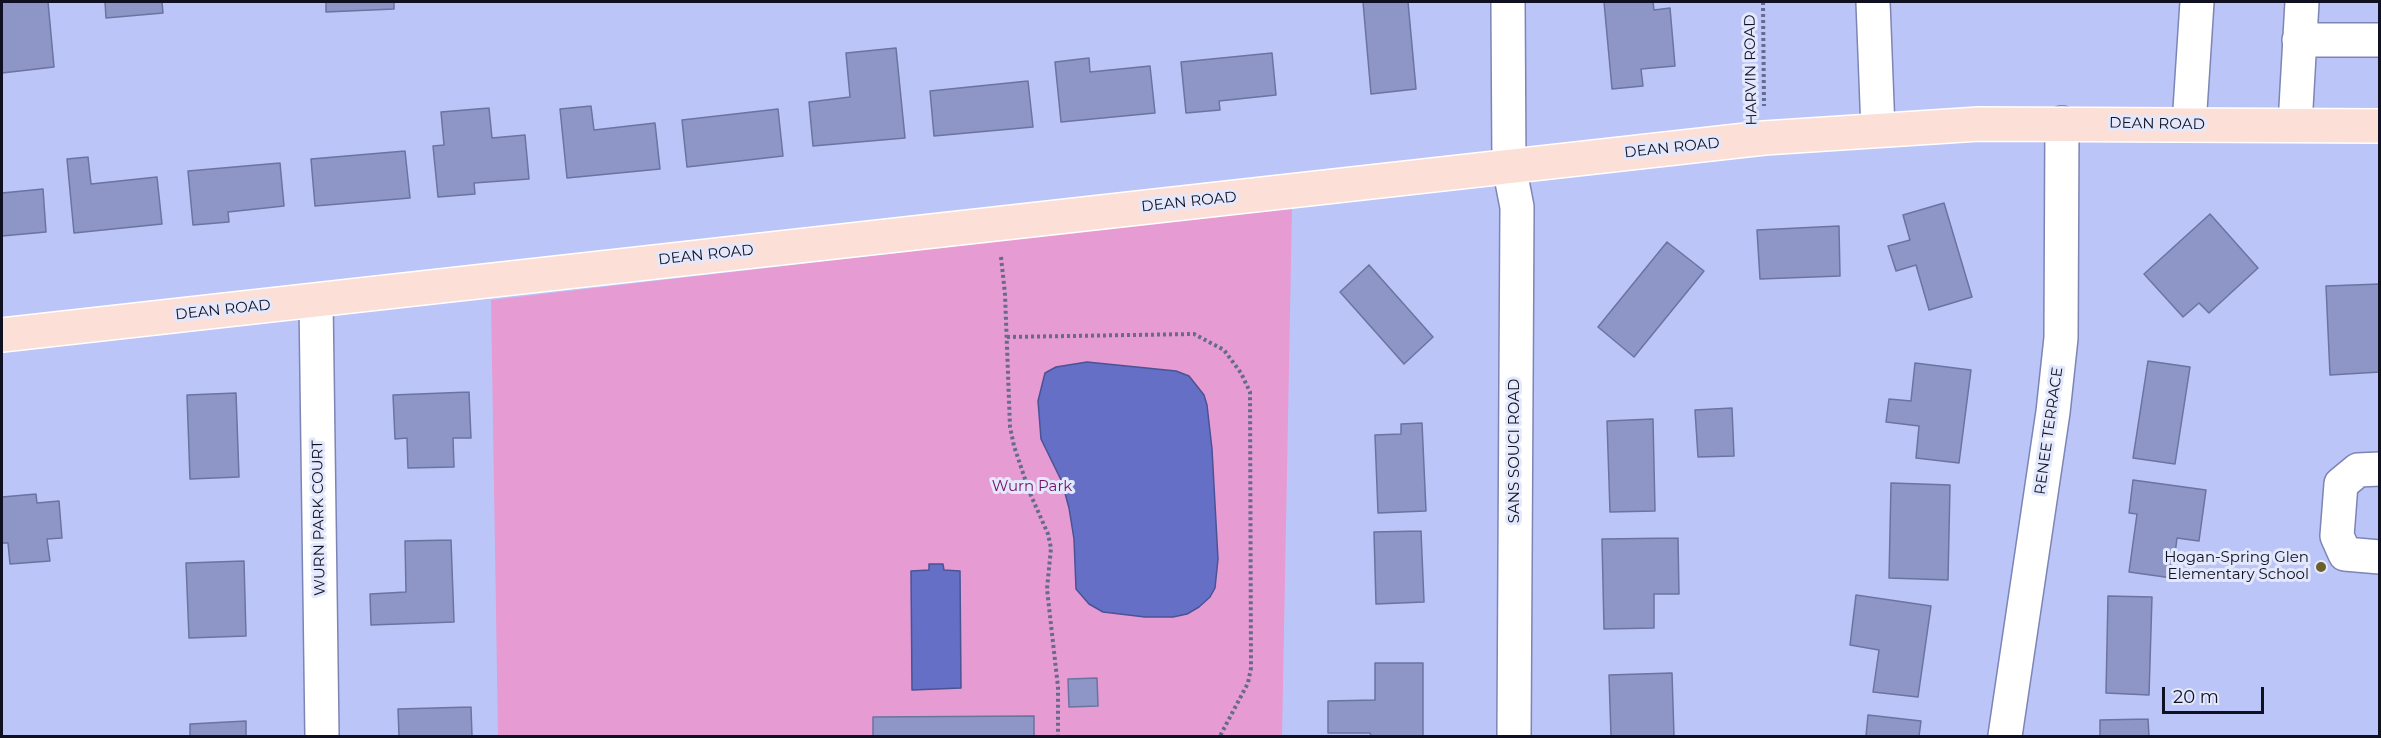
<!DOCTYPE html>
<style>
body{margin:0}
#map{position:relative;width:2381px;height:738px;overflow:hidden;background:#bcc5f8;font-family:Montserrat,sans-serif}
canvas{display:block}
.frame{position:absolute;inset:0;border:3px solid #0f1123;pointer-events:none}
.scale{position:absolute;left:2162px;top:687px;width:102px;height:27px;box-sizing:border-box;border:3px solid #0f1123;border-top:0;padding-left:8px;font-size:18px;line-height:21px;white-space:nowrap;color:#0f1123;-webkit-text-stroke:4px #e4e8fd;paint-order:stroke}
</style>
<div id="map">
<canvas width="2381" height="738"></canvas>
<div class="frame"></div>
<div class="scale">20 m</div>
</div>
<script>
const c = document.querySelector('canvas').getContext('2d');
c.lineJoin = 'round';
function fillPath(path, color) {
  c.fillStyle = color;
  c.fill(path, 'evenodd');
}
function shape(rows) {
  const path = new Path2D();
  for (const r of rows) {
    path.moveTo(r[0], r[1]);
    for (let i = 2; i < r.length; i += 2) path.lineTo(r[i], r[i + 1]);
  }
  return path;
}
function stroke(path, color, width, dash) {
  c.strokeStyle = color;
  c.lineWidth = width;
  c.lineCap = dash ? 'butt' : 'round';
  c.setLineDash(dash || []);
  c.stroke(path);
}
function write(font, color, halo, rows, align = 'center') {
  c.font = font + ' Montserrat,sans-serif';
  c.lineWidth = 6;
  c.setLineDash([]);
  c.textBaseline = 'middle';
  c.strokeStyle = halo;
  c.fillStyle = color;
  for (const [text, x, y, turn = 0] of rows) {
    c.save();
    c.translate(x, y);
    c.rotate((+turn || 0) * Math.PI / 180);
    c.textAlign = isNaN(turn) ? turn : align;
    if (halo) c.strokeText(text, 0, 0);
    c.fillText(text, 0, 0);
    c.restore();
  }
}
const green = shape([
 [1292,207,1282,736,498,736,491,300]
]);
const water = shape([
 [1087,362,1176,371,1189,376,1204,395,1207,405,1212,449,1218,559,1215,588,1210,597,1199,607,1187,614,1173,617,1145,617,1103,612,1089,604,1076,589,1074,539,1069,508,1062,482,1041,439,1038,401,1045,373,1056,367,1087,362],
 [929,564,943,564,944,570,960,571,961,688,912,690,911,571,929,570,929,564]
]);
const building = shape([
 [2,2,48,2,54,67,2,73,2,2],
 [105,2,162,2,163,13,106,18,105,2],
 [326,2,394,2,394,9,326,12,326,2],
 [1363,2,1408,2,1416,89,1371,94,1363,2],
 [1604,2,1653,2,1654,10,1670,8,1675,66,1641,69,1643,86,1612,89,1604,2],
 [896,48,905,138,813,146,809,102,850,97,846,53,896,48],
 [1272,53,1276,95,1219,101,1220,110,1186,113,1181,62,1272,53],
 [1089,58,1090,72,1150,66,1155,113,1061,122,1055,62,1089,58],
 [1028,81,1033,127,934,136,930,91,1028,81],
 [591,106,594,130,655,123,660,169,567,178,560,109,591,106],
 [489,108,492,138,525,135,529,179,474,183,475,194,438,197,433,146,444,145,441,112,489,108],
 [778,109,783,156,687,167,682,120,778,109],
 [405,151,410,198,315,206,311,159,405,151],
 [88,157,91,184,157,177,162,224,74,233,67,159,88,157],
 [280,163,284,206,228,212,229,222,193,225,188,171,280,163],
 [43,189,46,232,2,236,2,193,43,189],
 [1944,203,1972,297,1929,310,1916,265,1896,271,1888,246,1910,240,1903,215,1944,203],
 [2210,214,2258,268,2209,313,2199,303,2183,317,2144,274,2210,214],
 [1839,226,1840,276,1760,279,1757,230,1839,226],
 [1667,242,1704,271,1634,357,1598,327,1667,242],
 [1369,265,1433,337,1404,364,1340,292,1369,265],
 [2380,284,2380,372,2330,375,2326,286,2380,284],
 [2148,361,2190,367,2175,464,2133,458,2148,361],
 [1915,363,1971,370,1959,463,1916,458,1919,426,1886,422,1889,399,1911,401,1915,363],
 [469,392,471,438,453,438,454,467,408,468,407,438,395,439,393,395,469,392],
 [236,393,239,477,190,479,187,395,236,393],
 [1732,408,1734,456,1698,457,1695,410,1732,408],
 [1653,419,1655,511,1610,512,1607,421,1653,419],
 [1422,423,1426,511,1378,513,1375,435,1401,434,1401,424,1422,423],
 [2133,480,2206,490,2199,541,2177,538,2172,578,2129,572,2137,514,2129,513,2133,480],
 [1891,483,1950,485,1948,580,1889,578,1891,483],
 [36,494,37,503,59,501,62,538,47,539,50,561,10,564,8,543,2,543,2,497,36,494],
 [1421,531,1424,602,1376,604,1374,532,1421,531],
 [1678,538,1679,594,1654,594,1654,628,1604,629,1602,539,1678,538],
 [451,540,454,622,371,625,370,594,406,592,405,541,451,540],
 [244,561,246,636,189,638,186,563,244,561],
 [1856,595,1931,606,1918,697,1873,692,1879,650,1850,645,1856,595],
 [2108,596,2152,597,2149,695,2106,693,2108,596],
 [1375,663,1423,663,1423,736,1371,736,1370,733,1328,733,1328,701,1375,700,1375,663],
 [1672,673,1674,736,1611,736,1609,675,1672,673],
 [1097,678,1098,706,1069,707,1068,679,1097,678],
 [471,707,472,736,399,736,398,709,471,707],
 [1868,715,1921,721,1919,736,1866,736,1868,715],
 [1034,716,1034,736,873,736,873,717,1034,716],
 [2148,719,2149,736,2100,736,2100,720,2148,719],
 [246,721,246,736,190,736,190,724,246,721]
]);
const path = shape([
 [1763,2,1764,106],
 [1001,257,1005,294,1010,427,1014,446,1029,491,1048,534,1051,548,1047,589,1058,687,1058,736],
 [1007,337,1194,334,1224,350,1241,373,1250,392,1251,668,1248,683,1220,736]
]);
const minor = shape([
 [1508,2,1509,166,1517,207,1514,736],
 [1873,2,1878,130],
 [2299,40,2380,40],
 [2189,125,2197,2],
 [2295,125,2302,2],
 [316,300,322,736],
 [2380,469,2358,470,2341,484,2337,536,2345,554,2380,557],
 [2005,736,2053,412,2061,338,2062,123]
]);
const major = shape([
 [2,335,1764,138,1979,124,2380,126]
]);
const markers = [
 [2321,567,6,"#6b5f2c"]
];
const streetNames = [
 ["HARVIN ROAD",1751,70,-91],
 ["DEAN ROAD",2157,124,1],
 ["DEAN ROAD",1672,148,-6],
 ["DEAN ROAD",1189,202,-6],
 ["DEAN ROAD",706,255,-6],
 ["DEAN ROAD",223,310,-6],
 ["RENEE TERRACE",2049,431,-82],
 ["SANS SOUCI ROAD",1515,451,-90],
 ["WURN PARK COURT",319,518,-91]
];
const parkNames = [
 ["Wurn Park",1032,487]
];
const poiNames = [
 ["Hogan-Spring Glen",2309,558],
 ["Elementary School",2309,575]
];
fillPath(green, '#e69bd3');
fillPath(water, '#656fc6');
stroke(water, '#4b5395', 1.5);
fillPath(building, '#8d96c6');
stroke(building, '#6b73a1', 1.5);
stroke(minor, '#7d85b4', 36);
stroke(major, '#fff', 36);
stroke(path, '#656b8d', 4, [3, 3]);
stroke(minor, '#fff', 33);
stroke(major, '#fcdfd6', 33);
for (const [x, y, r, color] of markers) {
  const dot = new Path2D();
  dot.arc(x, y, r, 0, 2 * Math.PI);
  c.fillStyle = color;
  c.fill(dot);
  stroke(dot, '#e4e8fd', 2);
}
write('15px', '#0f1123', '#e4e8fd', streetNames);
write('15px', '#770f66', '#e4e8fd', parkNames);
write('15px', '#0f1123', '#e4e8fd', poiNames, 'right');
</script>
